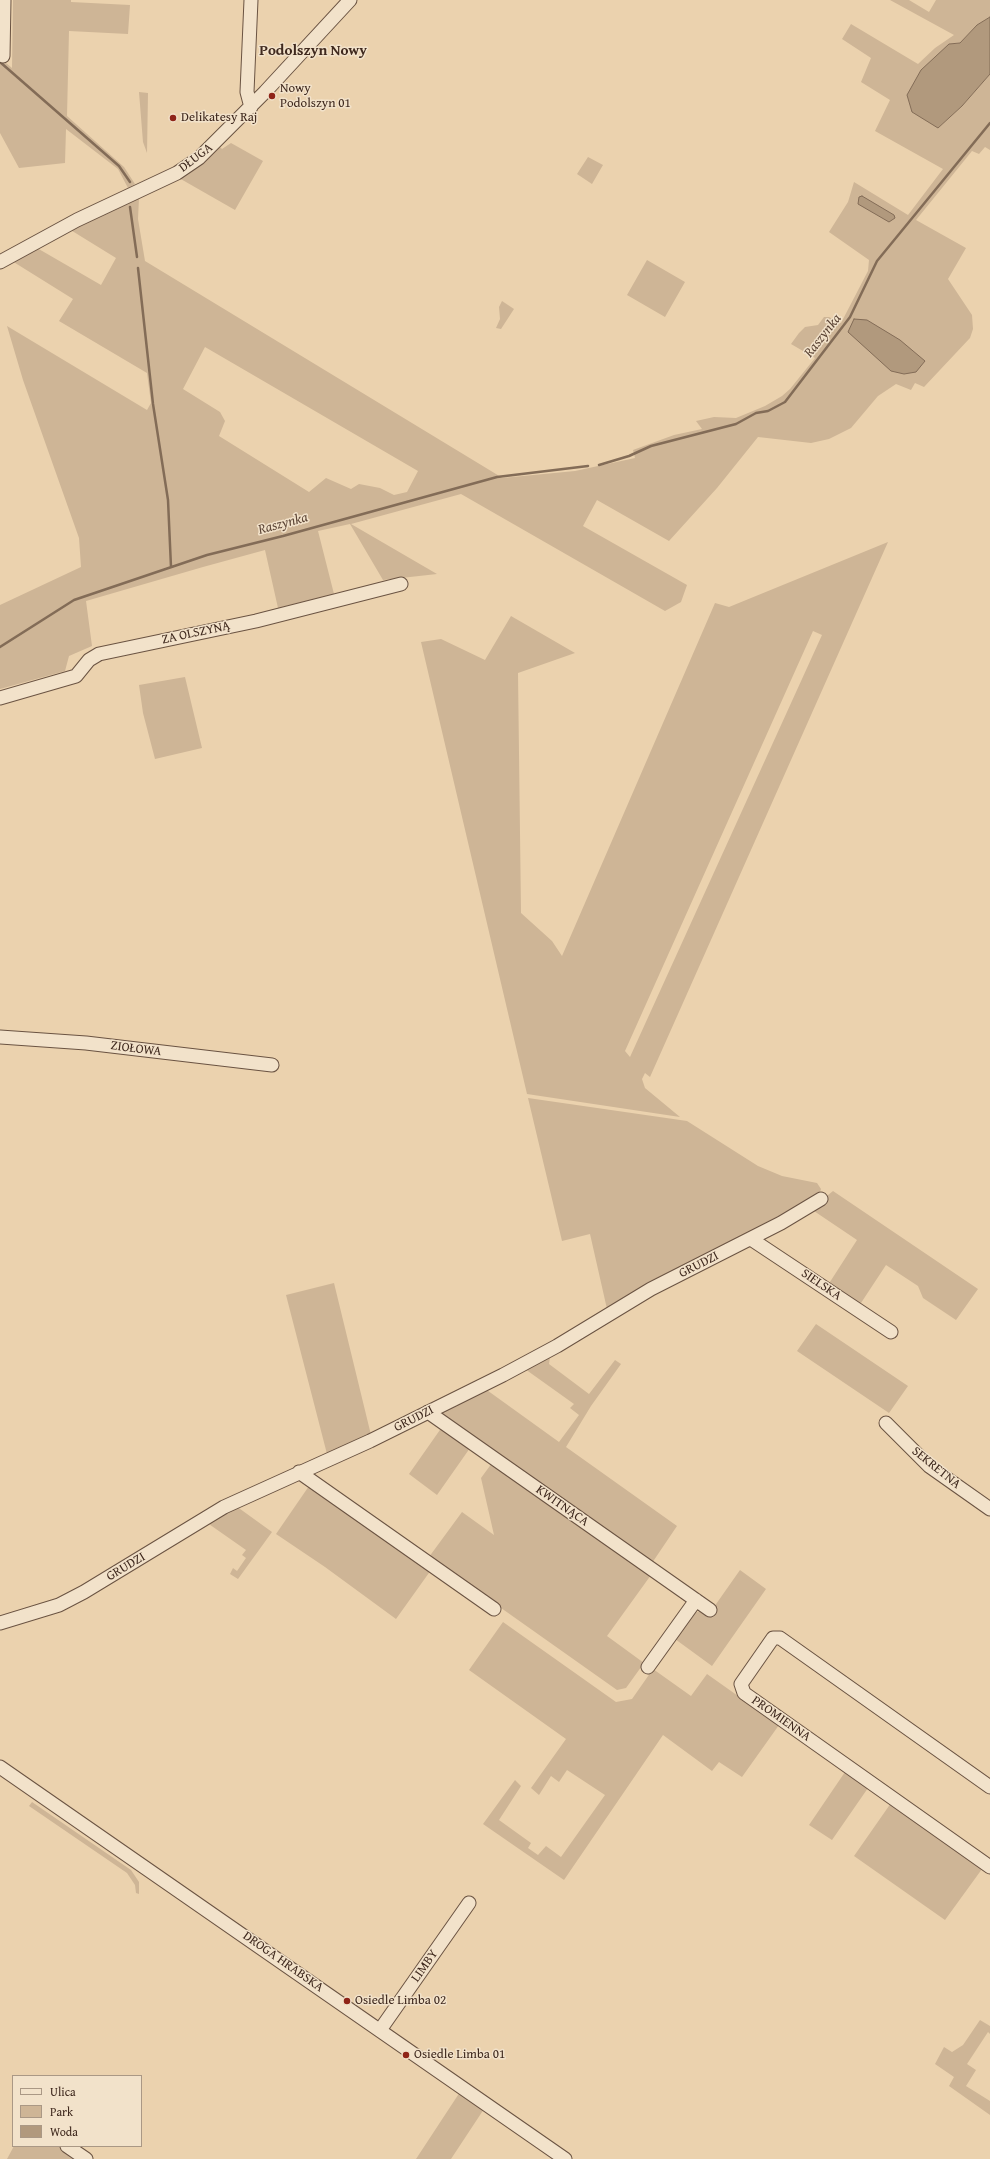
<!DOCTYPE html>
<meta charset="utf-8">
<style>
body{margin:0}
#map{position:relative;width:990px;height:2159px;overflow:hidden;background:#ebd2ae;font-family:"Gentium Book Plus",serif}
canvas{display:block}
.legend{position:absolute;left:12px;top:2075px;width:130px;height:72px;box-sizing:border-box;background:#f2e2ca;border:1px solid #aa9885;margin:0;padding:5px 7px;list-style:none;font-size:12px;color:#3f291e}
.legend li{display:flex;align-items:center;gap:8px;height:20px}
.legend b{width:20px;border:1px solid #aa9885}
</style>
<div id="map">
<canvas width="990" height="2159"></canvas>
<ul class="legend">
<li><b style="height:5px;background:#f2e2ca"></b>Ulica</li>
<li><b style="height:11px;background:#ceb596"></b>Park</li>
<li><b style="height:11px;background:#b1997d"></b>Woda</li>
</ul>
</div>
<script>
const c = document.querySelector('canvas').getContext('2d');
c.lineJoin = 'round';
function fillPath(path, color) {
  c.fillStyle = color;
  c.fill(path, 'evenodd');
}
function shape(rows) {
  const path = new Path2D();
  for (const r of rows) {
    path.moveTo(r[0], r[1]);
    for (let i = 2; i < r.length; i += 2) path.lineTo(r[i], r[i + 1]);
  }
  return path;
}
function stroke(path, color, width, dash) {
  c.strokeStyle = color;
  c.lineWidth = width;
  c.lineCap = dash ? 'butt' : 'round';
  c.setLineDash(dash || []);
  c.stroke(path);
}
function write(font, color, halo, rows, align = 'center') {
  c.font = font + ' "Gentium Book Plus",serif';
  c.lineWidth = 3;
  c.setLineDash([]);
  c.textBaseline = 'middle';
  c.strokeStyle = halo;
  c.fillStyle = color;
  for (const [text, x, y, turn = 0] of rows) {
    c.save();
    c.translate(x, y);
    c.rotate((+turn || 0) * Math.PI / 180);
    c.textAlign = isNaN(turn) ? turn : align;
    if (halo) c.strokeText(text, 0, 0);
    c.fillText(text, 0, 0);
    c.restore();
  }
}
const green = shape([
 [13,0,71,0,71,2,130,5,128,34,69,31,67,116,124,167,135,184,128,188,118,169,66,129,65,163,19,168,0,133,0,58,12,68],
 [890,0,909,0,929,12,936,0,990,0,990,17,977,25,960,43,949,44,938,128,962,106,990,74,990,150,985,147,979,154,972,151,916,220,966,248,948,279,972,315,973,329,970,338,924,387,915,383,911,390,896,384,878,396,851,428,829,439,811,443,758,437,717,488,669,541,597,500,583,526,687,585,681,602,665,611,461,494,351,524,437,574,383,580,350,524,318,531,334,594,278,608,265,550,203,567,86,601,92,646,69,656,65,671,0,689,0,605,81,567,79,538,23,380,7,326,147,410,151,403,147,373,59,321,73,299,12,261,37,248,101,285,116,258,69,229,139,198,138,219,145,261,496,474,502,478,575,471,635,458,633,450,674,435,702,429,696,421,714,417,736,418,765,406,782,396,790,389,815,358,791,344,799,333,805,327,818,325,824,317,829,317,841,323,868,271,869,260,829,232,848,202,854,182,908,215,943,169,875,131,890,100,861,82,871,58,842,39,851,24,918,64,935,48,954,35],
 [205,347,418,471,407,492,394,495,380,488,359,484,351,489,326,478,309,492,219,436,225,421,220,412,183,389],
 [139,92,148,93,147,153,143,142],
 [231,143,263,161,235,210,179,178,199,165,220,147,222,149],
 [588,157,603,165,592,184,577,174],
 [647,260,685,282,665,317,627,295],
 [502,301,514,309,501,329,496,328,500,319,499,307],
 [888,542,650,1077,645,1073,642,1079,645,1088,680,1117,527,1094,421,642,441,639,485,660,511,616,575,653,518,673,521,913,552,941,562,956,715,603,729,607],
 [813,631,822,635,630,1057,625,1051],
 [185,677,202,748,155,759,143,713,139,685],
 [528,1098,687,1121,758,1166,782,1176,817,1183,821,1189,818,1198,607,1309,590,1234,562,1241],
 [833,1191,978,1289,956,1320,923,1298,918,1286,886,1265,859,1306,828,1285,857,1240,811,1209],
 [334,1283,371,1435,327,1454,286,1295],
 [816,1324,908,1386,889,1413,797,1351],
 [550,1357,549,1364,589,1394,615,1360,621,1364,591,1406,566,1447,677,1526,652,1563,441,1418,440,1409,484,1388,559,1442,579,1415,570,1408,574,1404,525,1369],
 [442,1427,470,1448,437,1495,409,1474],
 [492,1463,651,1575,607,1636,644,1663,626,1688,617,1690,429,1557,462,1512,494,1535,481,1478],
 [309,1486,431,1570,396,1619,325,1567,276,1534],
 [236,1506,272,1532,238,1579,230,1574,233,1568,237,1571,246,1558,242,1555,246,1550,206,1522],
 [740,1570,766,1589,712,1666,675,1639,694,1613,714,1607],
 [503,1622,616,1702,632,1699,653,1669,691,1696,707,1674,779,1725,742,1777,719,1762,712,1771,663,1735,564,1880,483,1824,515,1780,521,1786,499,1820,531,1843,528,1848,538,1855,546,1846,561,1857,605,1795,567,1770,559,1782,551,1776,539,1795,531,1788,566,1739,469,1670],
 [845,1772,868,1788,832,1840,809,1825],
 [32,1802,131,1870,139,1882,139,1894,136,1893,135,1885,127,1873,29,1806],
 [891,1803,982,1869,945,1920,854,1856],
 [980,2020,990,2026,990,2034,988,2032,967,2064,976,2070,966,2086,990,2101,990,2115,949,2086,954,2077,935,2064,944,2047,952,2052,963,2045],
 [460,2092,484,2109,482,2112,451,2159,416,2159],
 [14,2146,60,2146,78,2159,7,2159]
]);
const water = shape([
 [990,17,990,74,962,106,938,128,912,112,907,95,921,70,949,44,960,43,977,25,990,17],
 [862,196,894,215,895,218,889,222,858,204,859,197,862,196],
 [854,319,867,320,900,340,925,361,916,372,904,374,891,371,848,332,854,319]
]);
const stream = shape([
 [0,62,119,166,130,182],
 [130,207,137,257],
 [138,268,153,404,168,500,171,567],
 [599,465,629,456,651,446,736,424,756,413,768,411,785,402,850,317,877,261,990,123],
 [0,647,74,600,207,555,283,536,497,477,588,466]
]);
const minor = shape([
 [251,0,247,92,251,107],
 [3,56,4,0],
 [0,262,77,220,177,173,199,158,265,92,350,0],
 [0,698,76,676,89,660,99,654,256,621,401,584],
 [0,1037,86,1043,272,1065],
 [751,1239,891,1332],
 [428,1412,710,1610],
 [886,1423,929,1466,990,1509],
 [299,1472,494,1609],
 [0,1623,59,1605,84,1592,224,1507,370,1441,503,1375,557,1346,651,1289,781,1223,821,1199],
 [648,1667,696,1600],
 [0,1767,565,2159],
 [990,1787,780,1638,773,1638,741,1684,744,1693,990,1867],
 [380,2030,469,1903],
 [67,2146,86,2159]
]);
const markers = [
 [272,96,4,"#8f2418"],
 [173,118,4,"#8f2418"],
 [347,2001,4,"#8f2418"],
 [406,2055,4,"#8f2418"]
];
const poiNames = [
 ["Nowy",280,89],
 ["Podolszyn 01",280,104],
 ["Delikatesy Raj",181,118],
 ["Osiedle Limba 02",355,2001],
 ["Osiedle Limba 01",414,2055]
];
const streetNames = [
 ["DŁUGA",196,158,-37],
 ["ZA OLSZYNĄ",196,633,-12],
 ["ZIOŁOWA",136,1049,7],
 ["GRUDZI",699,1265,-27],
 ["SIELSKA",821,1285,34],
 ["GRUDZI",414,1419,-27],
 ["SEKRETNA",936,1468,39],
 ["KWITNĄCA",562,1506,35],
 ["GRUDZI",126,1567,-31],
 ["PROMIENNA",781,1719,35],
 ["DROGA HRABSKA",283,1962,35],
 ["LIMBY",425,1966,-55]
];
const waterNames = [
 ["Raszynka",823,336,-52],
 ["Raszynka",283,524,-15]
];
const quarterNames = [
 ["Podolszyn Nowy",313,51]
];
fillPath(green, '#ceb596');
fillPath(water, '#b1997d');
stroke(water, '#836c57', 1);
stroke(stream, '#836c57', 2.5);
stroke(minor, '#6a5342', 15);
stroke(minor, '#f2e2ca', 13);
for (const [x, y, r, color] of markers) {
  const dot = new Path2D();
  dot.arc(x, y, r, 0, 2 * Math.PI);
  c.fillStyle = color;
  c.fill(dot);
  stroke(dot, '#f2e2ca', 1.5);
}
write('13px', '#3f291e', '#f2e2ca', poiNames, 'left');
write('13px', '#3f291e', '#f2e2ca', streetNames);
write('italic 14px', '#5c4536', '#f2e2ca', waterNames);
write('bold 15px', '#3f291e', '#f2e2ca', quarterNames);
</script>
